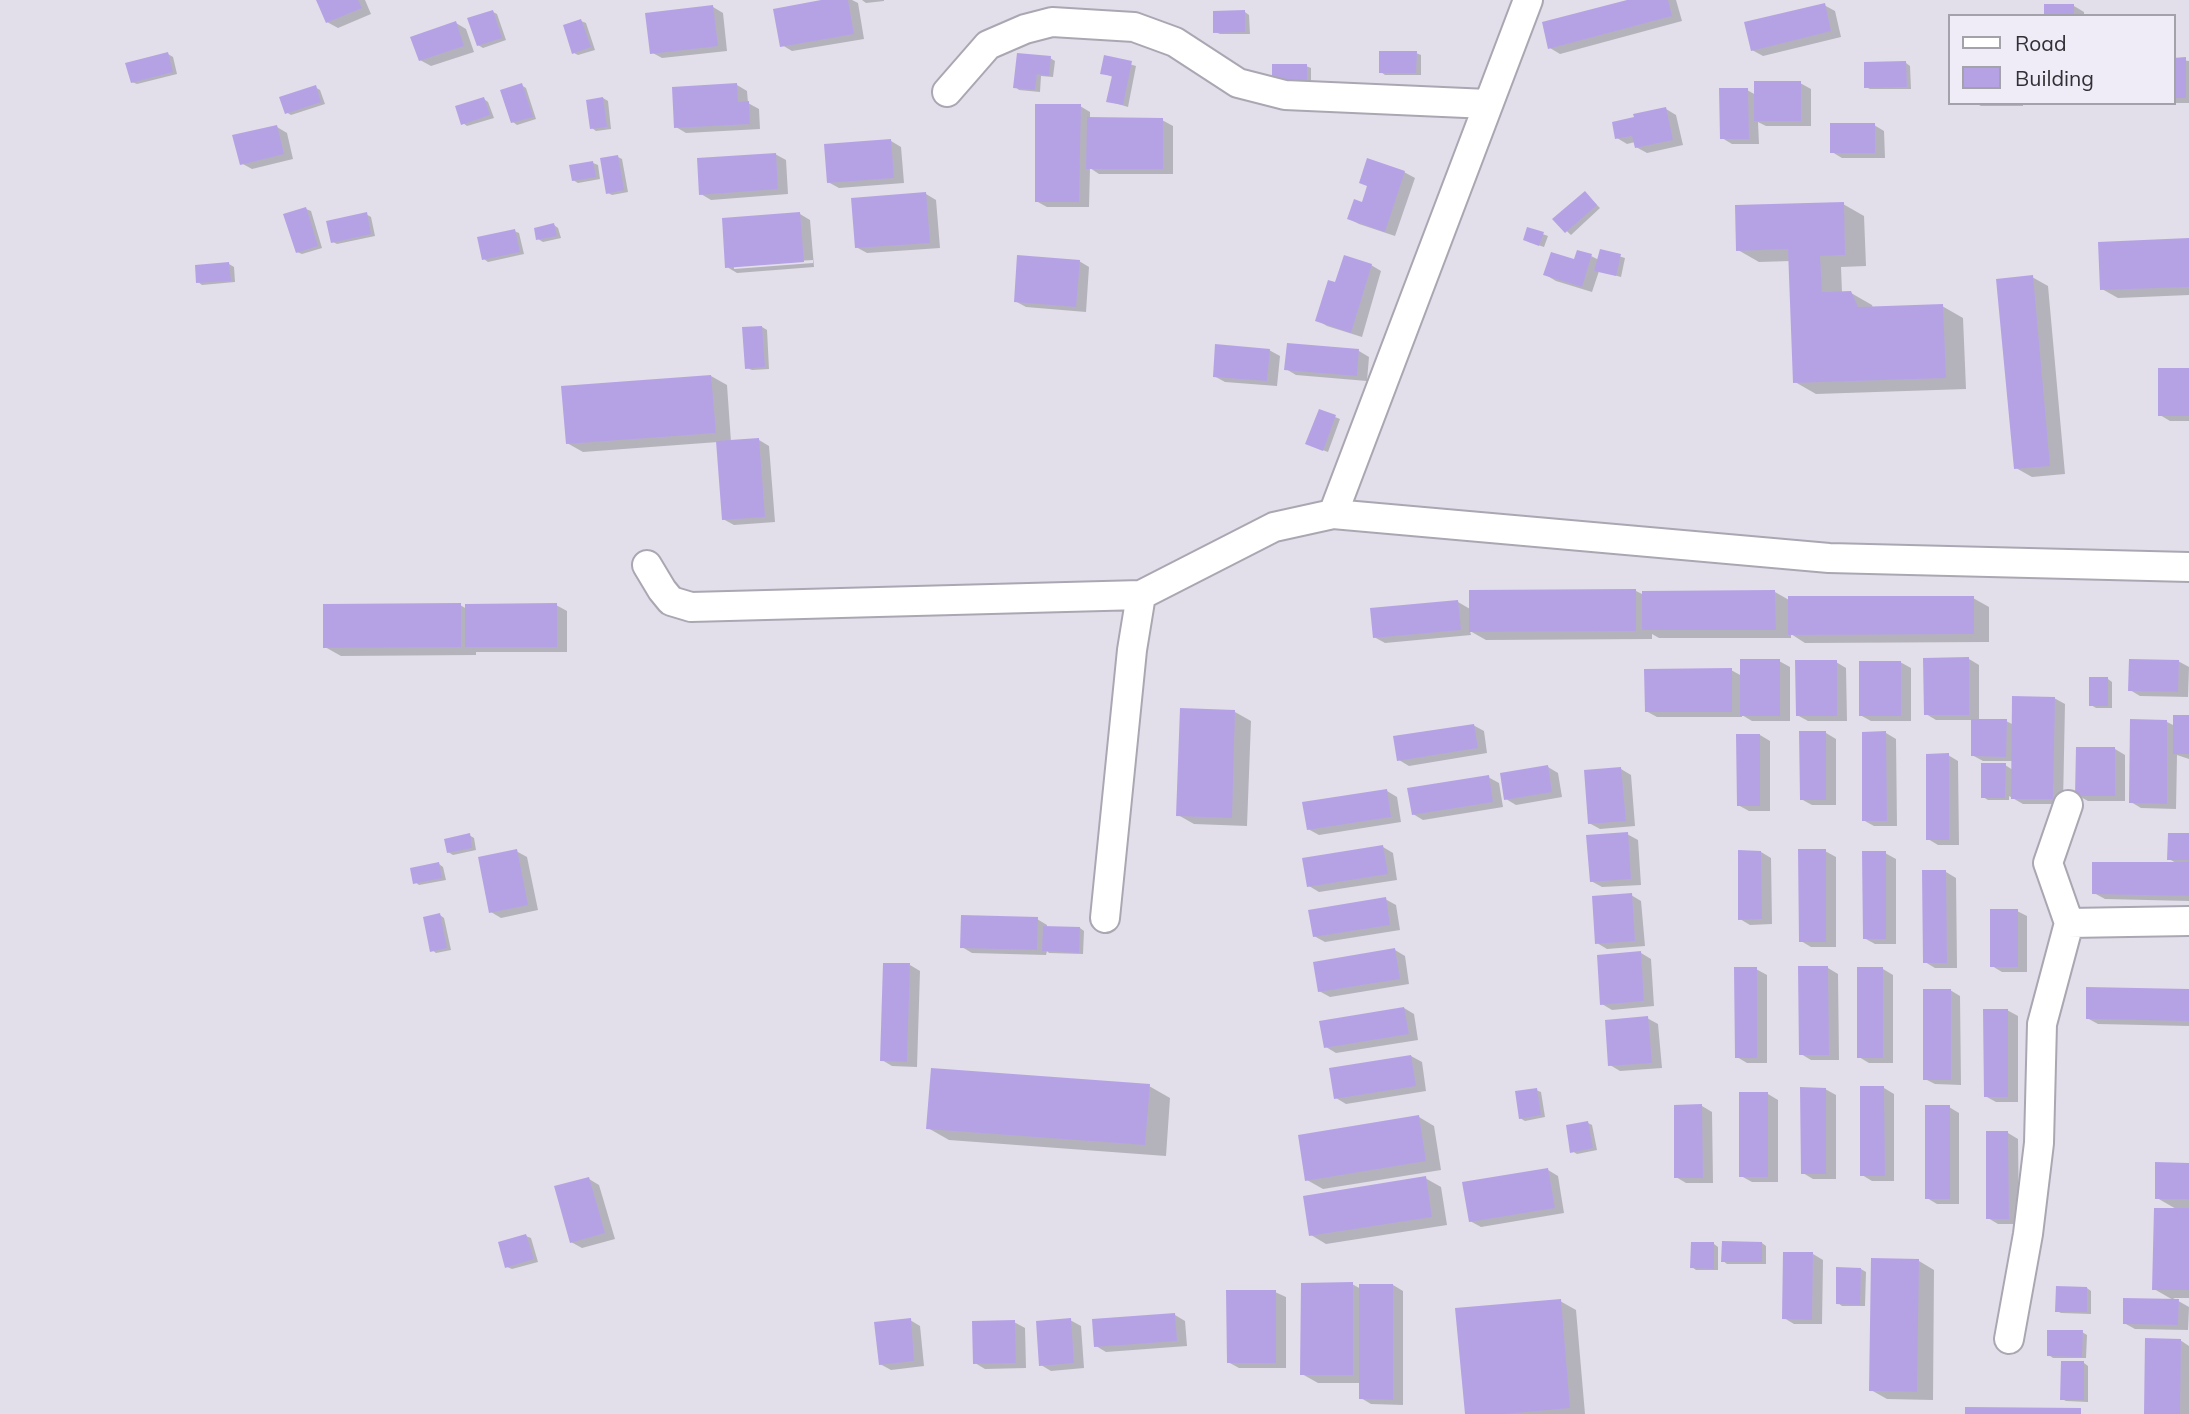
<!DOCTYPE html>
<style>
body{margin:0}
#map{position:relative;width:2189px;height:1414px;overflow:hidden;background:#e2dfea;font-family:Mulish,sans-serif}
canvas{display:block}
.legend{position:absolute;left:1948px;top:14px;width:228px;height:91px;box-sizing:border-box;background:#efecf8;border:2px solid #a3a1aa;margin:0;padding:9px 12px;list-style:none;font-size:21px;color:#313035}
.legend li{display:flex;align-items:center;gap:14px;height:35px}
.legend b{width:35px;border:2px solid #a3a1aa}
</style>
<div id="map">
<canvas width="2189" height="1414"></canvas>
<ul class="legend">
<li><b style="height:9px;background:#fff"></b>Road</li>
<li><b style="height:19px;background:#b5a2e5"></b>Building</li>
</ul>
</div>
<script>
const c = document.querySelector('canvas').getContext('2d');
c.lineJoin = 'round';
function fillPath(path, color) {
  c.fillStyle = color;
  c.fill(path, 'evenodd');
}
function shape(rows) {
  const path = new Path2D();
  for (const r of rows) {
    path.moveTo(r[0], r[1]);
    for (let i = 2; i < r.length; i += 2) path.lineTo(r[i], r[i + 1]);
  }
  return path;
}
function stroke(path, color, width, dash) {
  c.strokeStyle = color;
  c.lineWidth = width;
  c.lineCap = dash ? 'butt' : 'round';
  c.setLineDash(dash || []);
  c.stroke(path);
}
const shadow = shape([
 [318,0,365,0,371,14,338,28,327,22],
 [831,0,852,0,858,3,864,39,792,51,782,45],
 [862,0,884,0,884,1,866,3],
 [1633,0,1676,0,1682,21,1560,54,1550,48],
 [1824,5,1835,11,1841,37,1763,56,1752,50],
 [2074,6,2084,12,2084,16,2046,16],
 [713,7,723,13,727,51,662,58,651,52],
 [493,12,497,14,506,40,483,48,478,45],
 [1245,12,1249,15,1250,34,1220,34,1215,32],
 [581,21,586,23,595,50,578,55,574,53],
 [456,23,466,29,474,52,431,66,420,60],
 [1416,53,1421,55,1421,75,1385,75,1381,72],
 [168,54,173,57,177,74,137,84,132,82],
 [1105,57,1136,66,1128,107,1108,101,1113,77,1102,73],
 [1050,58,1055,61,1053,77,1041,76,1040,92,1019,90,1015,87],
 [2173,59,2189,61,2189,103,2173,103],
 [1906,63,1910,66,1911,89,1870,89,1866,87],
 [1306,66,1311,68,1311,85,1278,84],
 [1800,83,1811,89,1811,126,1766,126,1758,122,1759,144,1732,144,1722,138,1747,90,1756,95],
 [521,85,526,88,536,119,517,125,513,122],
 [737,85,747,91,748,103,759,109,760,129,686,133,676,127],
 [315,87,320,90,325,104,291,115,286,112],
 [603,98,608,101,611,129,596,131,592,128],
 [484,99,488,102,494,118,467,126,463,123],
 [1975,103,2023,103,2023,106,1981,106],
 [1080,106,1090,112,1090,119,1162,120,1173,126,1173,174,1099,174,1090,168,1089,207,1047,207,1036,201],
 [1666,109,1676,115,1683,145,1647,153,1636,147,1635,142,1627,144,1617,138],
 [1874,125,1884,131,1885,158,1842,158,1832,152],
 [277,127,287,133,293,159,252,169,241,163],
 [891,141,901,147,904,183,839,188,828,182],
 [775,154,786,160,788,194,711,200,701,194],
 [618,157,622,159,628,192,612,195,608,193],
 [593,163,598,165,600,179,578,183,573,180],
 [1404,172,1415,178,1395,236,1359,224,1349,219,1363,204,1369,186],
 [1585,193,1600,208,1571,235,1555,220],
 [926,194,936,200,940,248,867,253,856,247],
 [1843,204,1864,216,1866,266,1841,267,1842,293,1851,293,1872,305,1873,308,1942,306,1963,318,1966,389,1816,394,1795,382,1791,261,1759,262,1738,250],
 [306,209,311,211,322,248,302,254,297,252],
 [366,214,371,217,375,236,337,244,333,242],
 [800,214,810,220,814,267,737,273,727,267],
 [813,260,813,263,734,269,734,265],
 [554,225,558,228,561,238,543,242,538,239],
 [1529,229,1548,236,1544,247,1529,242],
 [514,231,519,233,524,254,488,262,484,259],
 [2189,240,2189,295,2118,298,2102,289],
 [1601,251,1625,258,1621,277,1599,271,1592,292,1556,281,1546,275,1591,256,1599,260],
 [1079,261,1089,267,1086,312,1026,307,1015,301],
 [229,264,234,267,235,282,202,285,198,282],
 [1371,265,1381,271,1362,337,1327,326,1317,320,1336,284],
 [2032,277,2048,286,2065,474,2032,477,2016,468],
 [762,327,767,330,769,369,752,370,747,368],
 [1269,350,1280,356,1277,386,1225,382,1214,376],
 [1359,351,1369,357,1367,381,1296,375,1286,369],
 [2189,370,2189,421,2170,421,2160,415],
 [711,376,727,385,731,442,759,440,769,446,775,522,734,525,723,519,718,442,583,452,567,443],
 [1320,411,1340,419,1328,452,1312,446],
 [1636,591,1644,595,1775,592,1789,600,1973,598,1989,607,1989,642,1805,643,1791,634,1791,638,1659,638,1652,634,1652,639,1486,640,1470,631,1471,635,1385,643,1374,637,1458,602,1470,609],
 [460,605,467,609,556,605,567,611,567,652,476,652,476,655,341,656,325,647],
 [1969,659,1979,665,1979,721,2006,721,2014,725,2054,698,2065,704,2063,804,2023,804,2009,796,2009,800,1988,800,1983,797,2005,765,2013,770,2013,761,1983,761,1972,755,1973,720,1936,720,1926,714],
 [1779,661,1790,667,1790,721,1752,721,1742,715,1742,717,1657,717,1646,711,1731,670,1742,676],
 [2178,661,2189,667,2188,697,2140,696,2130,690],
 [1836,662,1846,668,1847,721,1808,721,1797,715],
 [1900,662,1911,668,1911,721,1871,721,1860,715],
 [2108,679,2112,682,2112,708,2096,708,2091,705],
 [1235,712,1251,721,1247,826,1194,824,1178,815],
 [2189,717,2189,759,2177,755,2176,809,2141,808,2131,802,2167,722,2175,726],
 [1473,725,1484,731,1487,753,1409,766,1399,760],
 [1826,733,1836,739,1836,805,1812,805,1801,799],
 [1886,733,1896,739,1897,826,1874,826,1863,820],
 [1760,735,1770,741,1770,811,1749,811,1738,805],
 [2115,749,2125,755,2125,801,2088,801,2077,795],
 [1948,755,1958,761,1959,845,1938,845,1928,839],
 [1548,767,1558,773,1562,797,1516,805,1506,799],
 [1621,769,1631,775,1635,826,1600,829,1589,823],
 [1488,777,1499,783,1503,807,1423,820,1413,814],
 [1387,791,1397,797,1401,822,1319,835,1308,829],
 [1627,834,1638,840,1641,885,1602,887,1591,881],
 [2189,834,2189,901,2105,899,2094,893,2178,864,2169,859],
 [469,835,474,838,476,850,453,855,448,852],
 [1383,847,1393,853,1397,880,1319,892,1309,886],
 [516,851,527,857,538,910,501,918,491,912],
 [1825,851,1836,857,1836,947,1811,947,1801,941],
 [1761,852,1771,858,1772,924,1750,925,1740,919],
 [1885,853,1896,859,1896,944,1875,944,1864,938],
 [439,864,443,867,446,880,419,885,415,882],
 [1946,872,1956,878,1957,968,1935,968,1925,962],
 [1631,895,1641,901,1645,946,1607,949,1597,943],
 [1385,899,1396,905,1400,930,1325,942,1314,936],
 [2017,911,2027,916,2027,972,2002,972,1992,966],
 [440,915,444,918,451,950,436,953,432,950],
 [1037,919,1047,925,1047,928,1080,928,1084,931,1083,954,1049,953,1047,951,1046,955,972,953,962,947],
 [1395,950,1405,956,1409,984,1330,997,1319,991],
 [1641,953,1651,959,1654,1006,1612,1010,1602,1004],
 [910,965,920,971,917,1067,892,1066,882,1060],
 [1828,968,1838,974,1839,1060,1811,1060,1801,1054],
 [1756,969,1767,975,1767,1063,1747,1063,1737,1057],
 [1883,969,1893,975,1893,1063,1869,1063,1859,1057],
 [1950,990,1960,996,1961,1085,1935,1084,1925,1079],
 [2189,991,2189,1026,2098,1024,2087,1018],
 [1404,1008,1414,1014,1418,1040,1336,1053,1326,1047],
 [2007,1010,2018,1016,2018,1102,1996,1102,1985,1096],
 [1647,1018,1658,1024,1662,1068,1620,1071,1610,1065],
 [1411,1056,1422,1062,1426,1091,1346,1104,1336,1098],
 [1149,1086,1170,1098,1166,1156,949,1140,928,1128],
 [1884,1088,1894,1094,1894,1181,1872,1181,1862,1175],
 [1825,1089,1836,1095,1836,1179,1813,1179,1803,1173],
 [1536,1090,1541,1092,1545,1117,1525,1121,1520,1118],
 [1768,1094,1778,1100,1778,1182,1752,1182,1741,1176],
 [1702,1106,1712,1112,1713,1183,1686,1183,1676,1177],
 [1949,1107,1959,1113,1959,1204,1937,1204,1927,1198],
 [1419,1117,1434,1126,1441,1170,1323,1189,1307,1180],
 [1588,1123,1592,1125,1597,1150,1577,1154,1572,1151],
 [2008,1133,2018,1139,2019,1224,1998,1224,1988,1218],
 [2189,1164,2189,1298,2173,1298,2189,1307,2188,1330,2135,1329,2124,1323,2175,1301,2154,1289,2178,1210,2157,1198],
 [1548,1170,1558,1176,1564,1213,1481,1227,1470,1221],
 [1425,1178,1441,1187,1447,1225,1326,1244,1311,1235],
 [589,1179,599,1185,615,1239,582,1248,571,1242],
 [526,1236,531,1238,538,1262,512,1269,507,1267],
 [1762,1243,1766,1246,1766,1264,1727,1264,1723,1261],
 [1714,1244,1718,1247,1718,1270,1696,1270,1692,1267],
 [1813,1254,1823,1260,1822,1324,1794,1324,1784,1318],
 [1919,1261,1934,1270,1933,1400,1887,1399,1871,1390],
 [1861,1269,1866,1272,1865,1306,1842,1306,1838,1303],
 [1352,1284,1361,1289,1393,1285,1403,1291,1403,1405,1371,1404,1361,1398,1361,1383,1318,1383,1302,1374],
 [2087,1288,2091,1291,2091,1314,2061,1313,2057,1311],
 [1275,1292,1286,1297,1286,1368,1239,1368,1228,1362],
 [1560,1301,1576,1310,1585,1414,1467,1414],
 [1175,1315,1185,1321,1187,1346,1106,1352,1096,1346],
 [910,1320,920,1326,924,1366,891,1370,880,1364],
 [1070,1320,1081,1326,1084,1368,1051,1371,1041,1365],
 [1014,1322,1025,1328,1026,1368,985,1369,975,1363],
 [2082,1332,2087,1335,2086,1358,2053,1358,2049,1355],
 [2180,1340,2189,1346,2189,1414,2146,1414],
 [2084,1363,2088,1366,2088,1402,2066,1401,2062,1399]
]);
const building = shape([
 [316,0,358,0,362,8,326,23],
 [821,0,848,0,854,34,780,47,773,9],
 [1627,0,1668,0,1672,16,1548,49,1542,22],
 [1825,3,1831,31,1751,51,1744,22],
 [2044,4,2074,4,2074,16,2044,16],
 [713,5,718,46,650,54,645,13],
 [493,10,502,38,477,46,467,18],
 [1245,10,1245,32,1213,33,1213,11],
 [581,19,591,47,572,54,563,25],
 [456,21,464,46,419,61,410,37],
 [1379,51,1417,51,1416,73,1379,73],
 [168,52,173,72,131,83,125,63],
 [1017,53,1051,56,1049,76,1037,74,1035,90,1013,88],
 [1104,55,1132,61,1123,105,1106,102,1112,76,1100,74],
 [2186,57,2186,98,2173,98,2173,58],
 [1906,61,1907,87,1864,88,1864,62],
 [1272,64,1307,64,1307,83,1272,83],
 [1754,81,1801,81,1801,121,1754,121],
 [522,83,533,117,511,123,500,90],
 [737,83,738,102,749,101,750,124,674,128,672,87],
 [316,85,321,102,285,114,279,97],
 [1719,88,1748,88,1749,139,1720,139],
 [484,97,490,115,461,125,455,106],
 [603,97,607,127,590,129,586,100],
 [1035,104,1081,104,1079,202,1035,202],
 [1666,107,1673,140,1635,148,1632,136,1615,139,1612,122,1634,117,1633,114],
 [1087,117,1163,118,1163,169,1086,169],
 [1830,123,1875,123,1875,153,1830,153],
 [277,125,284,154,240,165,232,135],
 [891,139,894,178,827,183,824,144],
 [776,153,778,189,699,195,697,158],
 [618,155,624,190,606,194,600,158],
 [1367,158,1405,171,1385,232,1347,219,1354,199,1362,202,1367,186,1359,183],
 [593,161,596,177,572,181,569,165],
 [1585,191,1597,205,1565,233,1552,219],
 [926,192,930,243,855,248,851,198],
 [1844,202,1845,255,1820,256,1822,292,1851,291,1858,307,1943,304,1946,378,1793,383,1788,249,1736,251,1735,205],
 [306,207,318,246,296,253,283,214],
 [367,212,371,234,331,243,326,221],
 [800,212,804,262,725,268,722,218],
 [554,223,557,236,536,240,534,228],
 [1527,227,1544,232,1539,246,1523,240],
 [515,229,520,252,482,260,477,237],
 [2189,238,2189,287,2100,290,2098,242],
 [1600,249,1621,254,1616,276,1594,271],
 [1577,250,1592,254,1582,287,1543,275,1551,252,1574,259],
 [1017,255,1080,260,1076,307,1014,302],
 [1344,255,1372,264,1351,333,1315,321,1328,280,1335,282],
 [229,262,231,281,196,283,195,265],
 [2033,275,2050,466,2014,469,1996,279],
 [762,326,765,367,745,369,742,327],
 [1287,343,1359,349,1357,376,1284,370],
 [1215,344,1270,349,1267,381,1213,377],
 [2158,368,2189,368,2189,416,2158,416],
 [711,375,716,433,566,444,561,386],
 [1319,409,1336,415,1323,451,1305,444],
 [759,438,765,517,722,520,716,441],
 [1636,589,1636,631,1469,632,1469,590],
 [1775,590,1776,630,1642,630,1642,591],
 [1788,596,1974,596,1974,634,1788,635],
 [1458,600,1461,630,1373,638,1370,608],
 [461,603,461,647,323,648,323,604],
 [557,603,557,647,465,647,465,604],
 [1969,657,1969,715,1924,715,1923,658],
 [1740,659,1780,659,1780,716,1740,716],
 [2129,659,2179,660,2178,692,2128,691],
 [1795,660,1837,660,1837,716,1796,716],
 [1859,661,1901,661,1901,716,1859,716],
 [1732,668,1732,712,1645,712,1644,669],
 [2089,677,2108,677,2108,706,2089,706],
 [2012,696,2055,697,2053,799,2011,799],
 [1180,708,1235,710,1232,818,1176,816],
 [2173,715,2189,715,2189,754,2173,754],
 [1971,719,2007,719,2006,757,1971,756],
 [2130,719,2167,720,2167,804,2129,803],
 [1474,724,1478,748,1397,761,1393,736],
 [1799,731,1826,731,1826,800,1800,800],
 [1886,731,1887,821,1862,821,1862,732],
 [1736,734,1760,734,1760,806,1737,806],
 [2076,747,2115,747,2115,796,2075,796],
 [1949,753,1949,840,1926,840,1926,754],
 [1981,763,2006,763,2005,798,1981,798],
 [1548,765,1552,792,1504,800,1500,773],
 [1621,767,1626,821,1588,824,1584,770],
 [1489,775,1493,802,1412,815,1407,788],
 [1387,789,1391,817,1307,830,1302,802],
 [1628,832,1631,879,1590,882,1586,835],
 [470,833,472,848,447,853,444,839],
 [2168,833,2189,833,2189,860,2167,860],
 [1383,845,1388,874,1307,887,1302,858],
 [517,849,528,905,489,913,478,857],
 [1798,849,1826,849,1826,942,1799,942],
 [1738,850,1761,851,1762,919,1738,920],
 [1862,851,1886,851,1886,939,1863,939],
 [439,862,442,878,413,884,410,868],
 [2092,862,2189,862,2189,896,2092,894],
 [1922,870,1946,870,1947,963,1923,963],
 [1632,893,1635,941,1595,944,1592,896],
 [1386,897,1390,925,1313,937,1308,910],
 [1990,909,2018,909,2018,967,1990,967],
 [440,913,447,948,430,952,423,917],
 [961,915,1038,917,1037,950,960,948],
 [1043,926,1080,927,1079,953,1042,951],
 [1395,948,1400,979,1318,992,1313,962],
 [1641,951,1644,1001,1600,1005,1597,955],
 [883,963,910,963,907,1062,880,1061],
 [1798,966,1828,966,1829,1055,1799,1055],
 [1734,967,1757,967,1757,1058,1735,1058],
 [1857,967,1883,967,1883,1058,1857,1058],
 [2086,987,2189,989,2189,1021,2086,1019],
 [1923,989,1951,989,1951,1080,1923,1080],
 [1404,1007,1409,1034,1324,1048,1319,1021],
 [1983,1009,2008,1009,2008,1097,1984,1097],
 [1648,1016,1652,1063,1608,1066,1605,1020],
 [1411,1055,1416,1086,1334,1099,1329,1068],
 [931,1068,1150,1084,1145,1145,926,1129],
 [1860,1086,1884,1086,1885,1176,1860,1176],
 [1800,1087,1826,1088,1826,1174,1801,1174],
 [1537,1088,1541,1115,1519,1119,1515,1091],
 [1739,1092,1768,1092,1768,1177,1739,1177],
 [1702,1104,1703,1178,1674,1178,1674,1105],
 [1925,1105,1950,1105,1950,1199,1925,1199],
 [1419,1115,1426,1161,1305,1181,1298,1135],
 [1588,1121,1593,1148,1570,1153,1566,1125],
 [1986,1131,2008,1131,2009,1219,1986,1219],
 [2155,1162,2189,1163,2189,1199,2155,1199],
 [1548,1168,1555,1208,1469,1222,1462,1182],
 [1426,1176,1432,1217,1309,1236,1303,1196],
 [589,1177,605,1233,570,1243,554,1186],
 [2154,1208,2189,1208,2189,1290,2152,1290],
 [526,1234,534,1259,505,1268,498,1242],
 [1722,1241,1762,1242,1762,1262,1721,1262],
 [1691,1242,1714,1242,1714,1269,1690,1268],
 [1783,1252,1813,1252,1812,1320,1782,1319],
 [1871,1258,1919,1259,1917,1392,1869,1391],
 [1836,1267,1861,1268,1860,1305,1836,1304],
 [1353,1282,1353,1375,1300,1375,1301,1283],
 [1359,1284,1393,1284,1393,1400,1359,1399],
 [2056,1286,2087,1287,2087,1312,2055,1312],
 [1226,1290,1276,1290,1276,1363,1227,1363],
 [2123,1298,2179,1299,2178,1325,2123,1324],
 [1561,1299,1570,1408,1505,1414,1465,1414,1455,1308],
 [1175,1313,1177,1341,1094,1347,1092,1319],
 [911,1318,914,1361,879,1365,874,1322],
 [1071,1318,1074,1363,1039,1366,1036,1321],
 [1015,1320,1016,1363,973,1364,972,1321],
 [2047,1330,2083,1330,2082,1357,2047,1356],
 [2145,1338,2181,1339,2180,1414,2144,1414],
 [2061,1361,2084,1361,2084,1400,2060,1400],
 [1965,1407,2081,1408,2081,1414,1965,1414]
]);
const street = shape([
 [947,92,988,45,1025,29,1052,22,1134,27,1175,42,1238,83,1285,95,1488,104],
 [1333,514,1528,0],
 [647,565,662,590,671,601,691,607,1141,595,1274,527,1333,514,1829,558,2189,567],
 [2068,805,2048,863,2069,923],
 [1105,918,1132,650,1141,595],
 [2009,1339,2028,1234,2039,1143,2042,1024,2069,923,2189,921]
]);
fillPath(shadow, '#0003');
fillPath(building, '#b5a2e5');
stroke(street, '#aaa7b2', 32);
stroke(street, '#fff', 28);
</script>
